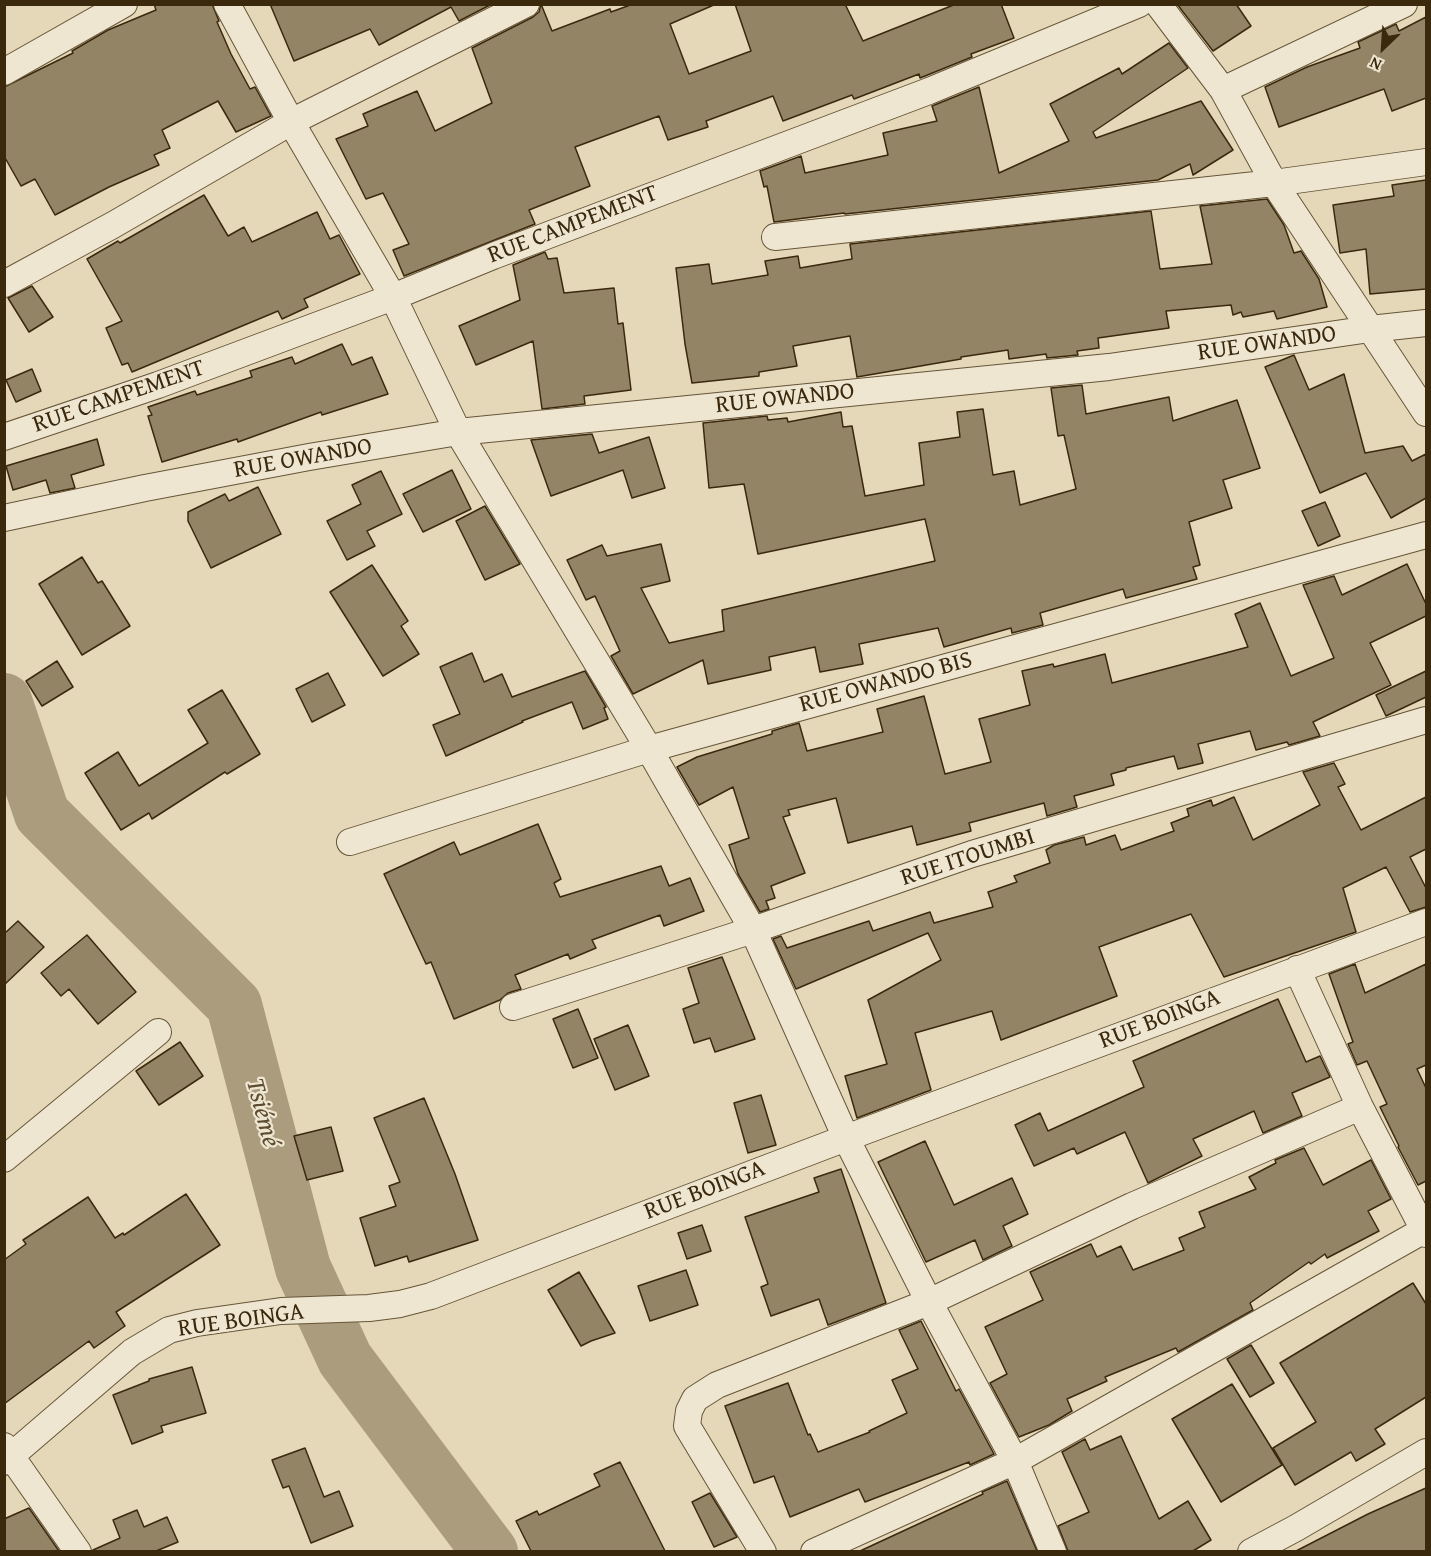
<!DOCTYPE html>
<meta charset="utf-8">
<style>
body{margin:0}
#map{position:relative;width:1431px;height:1556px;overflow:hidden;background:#e5d8b8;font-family:"Gentium Book Plus",serif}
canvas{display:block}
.frame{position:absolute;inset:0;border:6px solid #3b290e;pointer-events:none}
.north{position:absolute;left:1353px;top:18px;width:60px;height:60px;-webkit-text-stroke:4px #eee6d1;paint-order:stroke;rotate:205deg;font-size:16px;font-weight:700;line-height:24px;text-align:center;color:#3b290e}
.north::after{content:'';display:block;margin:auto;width:21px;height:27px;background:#3b290e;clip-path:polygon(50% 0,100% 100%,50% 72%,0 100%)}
</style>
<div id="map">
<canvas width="1431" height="1556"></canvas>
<div class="frame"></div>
<div class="north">N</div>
</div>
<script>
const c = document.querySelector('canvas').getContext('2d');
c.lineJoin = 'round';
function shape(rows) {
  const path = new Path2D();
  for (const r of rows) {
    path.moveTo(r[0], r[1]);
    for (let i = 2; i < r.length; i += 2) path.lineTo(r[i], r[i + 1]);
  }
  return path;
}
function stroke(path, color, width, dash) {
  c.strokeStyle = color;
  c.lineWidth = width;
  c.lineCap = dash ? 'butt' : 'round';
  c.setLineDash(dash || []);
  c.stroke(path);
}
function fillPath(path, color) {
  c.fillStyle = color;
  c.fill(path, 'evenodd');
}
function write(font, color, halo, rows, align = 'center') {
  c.font = font + ' "Gentium Book Plus",serif';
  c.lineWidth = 4.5;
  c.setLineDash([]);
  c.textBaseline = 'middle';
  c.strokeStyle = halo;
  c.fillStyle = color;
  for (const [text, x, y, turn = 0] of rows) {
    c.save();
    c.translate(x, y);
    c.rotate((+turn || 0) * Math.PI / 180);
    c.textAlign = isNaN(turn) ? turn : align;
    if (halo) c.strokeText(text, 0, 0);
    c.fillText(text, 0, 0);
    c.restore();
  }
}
const river = shape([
 [4,701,42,814,234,1005,303,1268,345,1359,490,1552]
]);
const building = shape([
 [154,4,212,4,219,21,217,22,231,54,250,89,255,87,271,116,236,132,218,101,162,130,170,148,154,155,159,165,109,187,55,215,35,179,21,186,4,156,4,87,73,53,72,51,108,30,156,10,154,4],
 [270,4,492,4,459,21,451,7,379,45,370,29,294,61,270,4],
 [541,4,552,31,610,9,611,12,633,4,716,4,670,24,689,74,751,51,735,4,845,4,863,41,956,4,1001,4,1014,38,971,54,972,57,920,78,919,74,854,99,852,95,783,121,773,96,706,121,708,127,668,140,659,116,575,147,590,186,529,210,535,224,404,276,393,250,409,244,383,193,366,199,336,139,368,126,363,114,417,91,435,131,492,103,472,48,533,17,539,12,541,4],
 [1177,4,1236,4,1251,26,1213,51,1177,4],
 [1426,17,1426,98,1392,111,1384,89,1279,127,1265,87,1307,67,1360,48,1358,42,1396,24,1399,31,1426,17],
 [1169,43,1188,68,1093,132,1096,138,1201,101,1233,150,1193,175,1190,164,1158,180,845,214,844,213,774,222,767,186,764,187,760,171,801,156,805,173,888,155,883,133,937,121,932,106,979,87,999,173,1069,141,1050,104,1119,68,1122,74,1169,43],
 [1426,180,1426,289,1370,294,1366,249,1340,253,1333,205,1394,196,1392,185,1426,180],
 [204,195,228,236,244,227,252,242,317,212,330,239,339,235,360,274,304,299,308,307,282,319,278,311,132,372,128,363,122,365,106,328,122,321,87,259,118,241,120,243,204,195],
 [1267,199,1284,225,1294,253,1301,251,1319,279,1327,307,1277,319,1274,311,1243,317,1241,312,1233,315,1231,305,1166,311,1169,328,1098,338,1099,348,1077,351,1078,355,1047,358,1046,354,1009,359,1008,350,961,357,961,359,857,377,850,336,793,346,797,366,759,372,759,376,692,383,685,344,676,268,709,264,712,284,768,275,765,261,798,256,800,268,852,259,850,244,1151,211,1160,269,1212,264,1200,206,1267,199],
 [545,252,548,259,557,258,564,293,614,288,618,324,623,323,631,390,584,396,585,404,542,409,533,341,476,365,459,326,520,300,513,265,545,252],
 [32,286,53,317,29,332,8,298,32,286],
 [342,344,352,365,372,357,388,394,322,415,321,412,238,442,237,439,162,462,148,416,152,415,148,407,195,391,197,395,252,377,250,371,292,357,295,364,342,344],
 [1294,355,1309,390,1344,374,1365,453,1403,446,1412,461,1426,454,1426,498,1391,518,1366,473,1320,493,1265,367,1294,355],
 [32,369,41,391,16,402,6,380,32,369],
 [1082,385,1086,414,1169,397,1173,421,1237,400,1260,468,1223,480,1232,508,1189,522,1200,565,1193,567,1197,579,1126,598,1123,589,1040,613,1043,625,1012,633,1011,628,944,647,938,628,859,644,863,664,820,672,815,647,769,657,771,670,708,684,703,660,633,694,611,656,620,651,595,596,586,600,567,560,602,545,607,556,661,544,670,581,641,588,669,643,724,631,722,610,935,561,925,519,758,554,744,484,709,488,703,423,767,416,768,420,787,418,788,422,841,412,843,427,852,426,865,496,924,485,919,443,960,437,957,412,983,409,993,475,1014,471,1020,505,1076,489,1064,435,1058,436,1051,388,1082,385],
 [592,434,599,453,649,437,665,488,632,498,623,470,551,496,531,440,592,434],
 [97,439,104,465,71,475,75,488,50,493,46,480,13,490,6,466,97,439],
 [452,470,471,509,423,532,403,494,452,470],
 [381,471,402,514,367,531,375,546,347,560,327,521,361,504,352,485,381,471],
 [258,487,281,534,211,568,188,521,188,512,225,494,229,501,258,487],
 [1325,502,1340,536,1318,546,1302,511,1325,502],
 [485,506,520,564,485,580,456,521,485,506],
 [82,557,98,583,102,581,130,626,82,655,39,584,82,557],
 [1407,564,1426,604,1426,616,1370,643,1391,685,1313,722,1320,736,1289,745,1287,742,1256,750,1250,731,1198,744,1203,763,1178,769,1174,756,1126,768,1126,770,1111,774,1114,785,1074,796,1077,807,1047,816,1044,803,969,823,971,831,917,845,912,826,848,843,836,798,788,810,790,815,783,817,805,873,771,886,775,898,766,901,769,909,760,912,738,874,729,845,749,838,733,787,699,805,677,767,697,757,772,734,772,731,799,723,807,751,883,732,877,709,924,696,945,774,991,762,979,719,1030,705,1022,671,1053,664,1054,667,1105,654,1112,683,1248,647,1235,614,1260,603,1291,676,1334,658,1303,585,1334,576,1342,595,1407,564],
 [372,565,408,621,401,626,419,654,383,676,330,592,372,565],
 [472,653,484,682,502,674,512,697,585,671,606,707,604,708,608,719,583,729,572,702,522,721,523,722,446,756,433,725,460,714,440,667,472,653],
 [57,661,73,687,42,706,26,681,57,661],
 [1426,671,1426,697,1386,716,1376,695,1426,671],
 [328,673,345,705,312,722,296,689,328,673],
 [222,690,260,754,227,774,225,772,152,819,149,813,121,830,85,773,118,752,139,786,208,743,188,710,222,690],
 [1334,763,1345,784,1338,787,1361,830,1426,797,1426,849,1410,857,1426,888,1426,907,1410,912,1386,867,1343,888,1356,932,1224,977,1191,914,1099,947,1117,996,1001,1040,992,1011,915,1033,931,1090,857,1118,845,1076,887,1064,868,1000,941,960,928,933,796,989,773,939,781,936,787,948,869,921,873,931,930,912,934,923,993,907,988,892,1017,882,1014,876,1050,863,1046,850,1054,845,1084,837,1086,845,1115,835,1121,850,1174,831,1171,823,1189,816,1187,809,1211,800,1213,806,1234,797,1253,840,1320,805,1303,772,1334,763],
 [538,824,561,879,554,883,560,897,661,866,669,886,690,878,704,911,664,926,660,915,592,940,596,948,570,959,568,954,515,975,521,989,508,993,500,1000,454,1019,431,962,426,964,384,874,454,842,460,855,538,824],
 [18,921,44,947,4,985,4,934,18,921],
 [87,935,136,992,98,1024,69,989,61,996,41,973,87,935],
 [722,957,755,1039,715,1052,710,1038,694,1043,683,1009,699,1003,688,968,722,957],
 [1355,964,1365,993,1426,964,1426,1065,1417,1069,1426,1088,1426,1181,1418,1185,1398,1147,1399,1146,1380,1107,1387,1104,1367,1061,1357,1065,1348,1044,1353,1042,1329,974,1355,964],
 [1278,999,1306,1062,1320,1056,1330,1077,1292,1093,1302,1116,1263,1133,1254,1111,1193,1139,1202,1156,1148,1183,1125,1132,1077,1154,1074,1148,1034,1166,1015,1125,1040,1113,1048,1131,1144,1087,1133,1061,1278,999],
 [578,1009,598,1058,573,1068,553,1019,578,1009],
 [628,1025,649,1076,615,1090,594,1039,628,1025],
 [180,1042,203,1076,159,1105,136,1071,180,1042],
 [761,1095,776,1145,748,1153,734,1103,761,1095],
 [424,1098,455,1174,478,1240,409,1262,407,1256,375,1266,360,1218,396,1206,389,1186,400,1182,374,1118,424,1098],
 [331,1127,343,1171,307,1180,294,1136,331,1127],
 [925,1141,954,1205,1012,1178,1028,1214,1003,1226,1012,1246,983,1260,975,1240,926,1262,878,1162,925,1141],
 [1304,1148,1323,1185,1371,1160,1391,1199,1368,1211,1379,1231,1327,1258,1325,1254,1311,1264,1309,1262,1250,1303,1253,1310,1178,1352,1176,1348,1105,1377,1107,1381,1067,1399,1072,1411,1049,1425,1019,1437,990,1383,1007,1374,985,1327,1043,1300,1030,1272,1091,1244,1097,1257,1121,1246,1133,1270,1184,1250,1179,1238,1205,1227,1199,1212,1256,1189,1249,1177,1276,1163,1275,1160,1304,1148],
 [841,1169,886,1303,828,1325,819,1299,771,1316,761,1287,768,1284,745,1217,819,1192,814,1178,841,1169],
 [186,1194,220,1245,116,1312,125,1326,94,1348,89,1341,4,1404,4,1260,26,1244,23,1240,88,1197,115,1238,123,1233,124,1235,186,1194],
 [702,1225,711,1251,687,1259,678,1233,702,1225],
 [686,1270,698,1305,650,1321,638,1286,686,1270],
 [579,1272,615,1333,591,1341,581,1346,548,1290,579,1272],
 [1413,1283,1426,1304,1426,1397,1375,1429,1385,1444,1356,1461,1351,1452,1295,1485,1273,1448,1316,1422,1280,1363,1413,1283],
 [921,1321,956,1391,959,1389,994,1454,970,1465,969,1462,865,1502,859,1489,790,1517,774,1476,754,1483,725,1406,788,1383,808,1435,810,1434,818,1452,870,1432,869,1431,907,1413,892,1380,918,1369,899,1330,921,1321],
 [1251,1345,1274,1383,1250,1397,1227,1359,1251,1345],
 [192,1367,206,1413,161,1426,163,1432,132,1444,113,1395,149,1381,149,1379,192,1367],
 [1232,1384,1282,1465,1221,1502,1172,1419,1232,1384],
 [1121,1436,1159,1519,1188,1501,1211,1540,1193,1551,1068,1551,1058,1526,1089,1512,1062,1452,1085,1439,1090,1450,1121,1436],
 [305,1448,324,1497,339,1491,353,1526,311,1543,289,1486,283,1488,272,1460,305,1448],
 [620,1462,665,1551,531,1551,516,1521,537,1511,539,1515,600,1486,594,1474,620,1462],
 [1007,1481,1037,1551,860,1551,983,1494,982,1492,1007,1481],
 [1426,1488,1426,1551,1296,1551,1368,1514,1426,1488],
 [710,1493,737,1537,714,1547,692,1502,710,1493],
 [29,1508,59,1551,4,1551,4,1519,29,1508],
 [137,1510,144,1527,167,1517,178,1542,156,1551,93,1551,93,1550,120,1538,113,1520,137,1510]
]);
const street = shape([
 [227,4,291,122,393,297,458,432,649,749,753,930,846,1138,929,1302,1015,1461,1053,1552],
 [1158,4,1223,90,1274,183,1426,413],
 [4,72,124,4],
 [1223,90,1404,4],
 [775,237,1274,183,1426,162],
 [4,284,113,225,291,122,526,4],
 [4,437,158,385,393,297,493,256,929,91,1139,4],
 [4,518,145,488,309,457,458,432,1109,367,1370,329,1426,323],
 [350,842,649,749,1426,535],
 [1297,969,1360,1107,1426,1234],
 [513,1007,753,930,972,854,1426,720],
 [4,1159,158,1032],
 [4,1446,78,1552],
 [4,1462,132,1352,169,1330,197,1323,281,1311,369,1308,400,1304,431,1296,846,1138,1426,922],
 [763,1552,687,1426,689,1411,695,1399,717,1385,929,1302,1132,1206,1360,1107],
 [814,1552,1015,1461,1426,1229],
 [1251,1552,1296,1528,1426,1452]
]);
const streetNames = [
 ["RUE CAMPEMENT",573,225,-21],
 ["RUE OWANDO",1267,344,-8],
 ["RUE CAMPEMENT",119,397,-19],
 ["RUE OWANDO",785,399,-6],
 ["RUE OWANDO",303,459,-10],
 ["RUE OWANDO BIS",886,683,-15],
 ["RUE ITOUMBI",968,858,-18],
 ["RUE BOINGA",1160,1020,-21],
 ["RUE BOINGA",705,1191,-21],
 ["RUE BOINGA",241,1321,-8]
];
const waterNames = [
 ["Tsiémé",262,1113,75]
];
stroke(river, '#ab9c7e', 56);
fillPath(building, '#938466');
stroke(building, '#3b290e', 1.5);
stroke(street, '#665538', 28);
stroke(street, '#eee6d1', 26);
write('24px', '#3b290e', '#eee6d1', streetNames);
write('italic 26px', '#5d4c30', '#eee6d1', waterNames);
</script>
